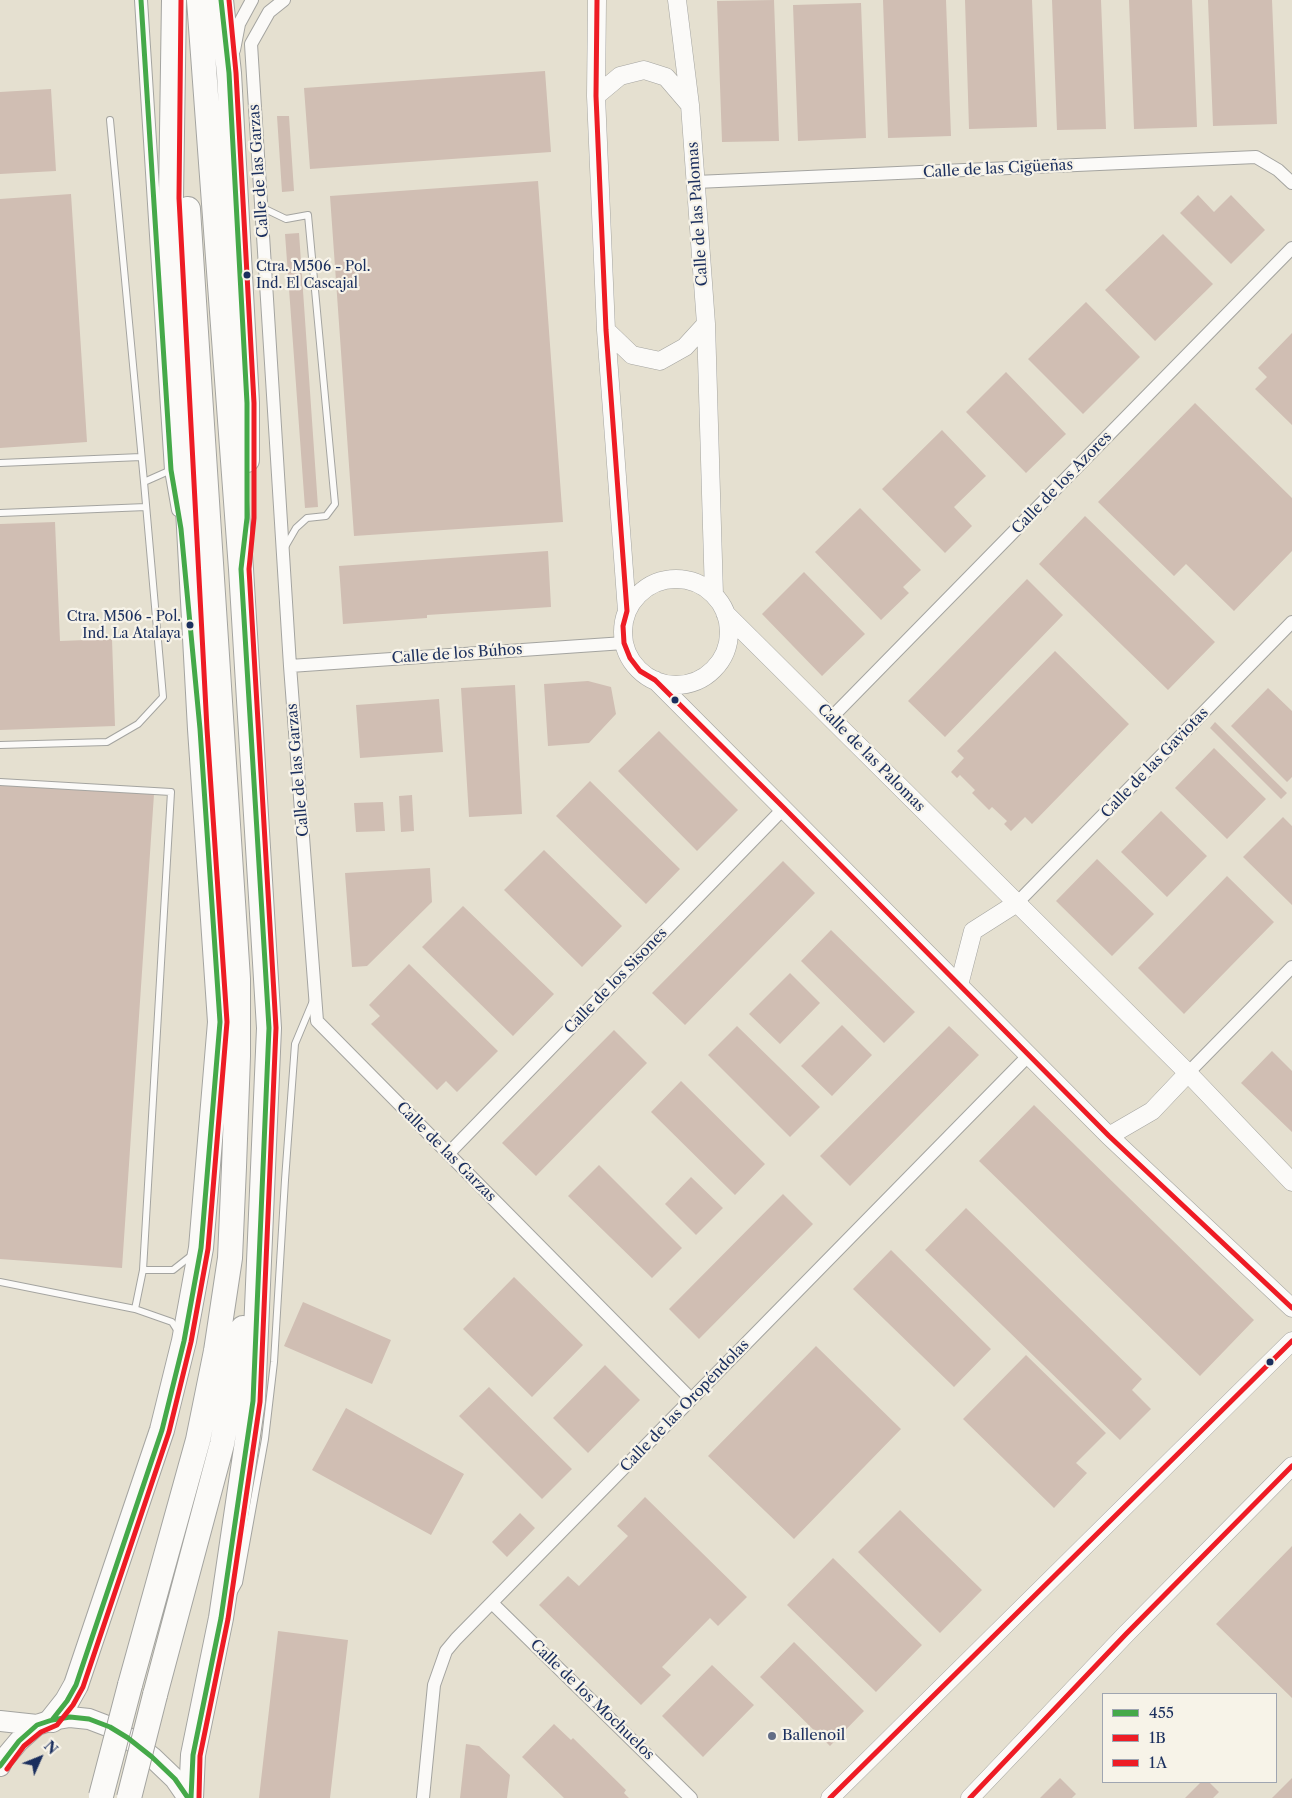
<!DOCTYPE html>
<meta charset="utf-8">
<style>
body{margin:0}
#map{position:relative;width:1292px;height:1798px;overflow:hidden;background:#e5e0d0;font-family:"Libre Caslon Text",serif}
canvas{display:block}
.legend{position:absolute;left:1102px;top:1693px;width:175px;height:90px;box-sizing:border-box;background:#f7f3e8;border:1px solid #9fa5b1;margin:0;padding:6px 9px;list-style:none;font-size:15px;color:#1b2f5e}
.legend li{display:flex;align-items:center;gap:10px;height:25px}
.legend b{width:25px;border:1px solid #9fa5b1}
.north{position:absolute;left:15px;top:1733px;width:50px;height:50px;-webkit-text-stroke:4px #f7f3e8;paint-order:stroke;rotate:46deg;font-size:14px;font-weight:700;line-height:20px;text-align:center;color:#1b2f5e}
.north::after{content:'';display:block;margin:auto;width:18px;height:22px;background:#1b2f5e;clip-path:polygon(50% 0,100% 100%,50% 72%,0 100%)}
</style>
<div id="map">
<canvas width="1292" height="1798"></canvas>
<ul class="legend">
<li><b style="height:6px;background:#45a949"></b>455</li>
<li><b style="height:6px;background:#ee1c25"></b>1B</li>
<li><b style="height:6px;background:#ee1c25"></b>1A</li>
</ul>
<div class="north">N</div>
</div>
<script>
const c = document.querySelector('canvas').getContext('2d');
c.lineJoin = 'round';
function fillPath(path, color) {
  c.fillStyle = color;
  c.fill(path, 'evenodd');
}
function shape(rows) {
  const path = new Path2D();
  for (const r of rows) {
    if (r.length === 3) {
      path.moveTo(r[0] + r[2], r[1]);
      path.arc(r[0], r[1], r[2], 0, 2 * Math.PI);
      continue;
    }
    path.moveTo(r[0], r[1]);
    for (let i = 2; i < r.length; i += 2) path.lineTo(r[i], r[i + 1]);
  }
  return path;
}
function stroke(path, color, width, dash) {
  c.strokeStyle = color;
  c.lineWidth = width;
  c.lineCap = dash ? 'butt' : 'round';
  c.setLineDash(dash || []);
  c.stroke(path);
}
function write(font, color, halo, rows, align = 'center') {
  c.font = font + ' "Libre Caslon Text",serif';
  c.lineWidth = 4.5;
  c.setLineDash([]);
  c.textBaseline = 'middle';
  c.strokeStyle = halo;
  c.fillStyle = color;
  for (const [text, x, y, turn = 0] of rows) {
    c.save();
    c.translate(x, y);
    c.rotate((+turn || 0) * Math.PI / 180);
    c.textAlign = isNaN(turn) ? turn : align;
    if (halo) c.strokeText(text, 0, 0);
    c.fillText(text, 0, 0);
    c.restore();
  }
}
const building = shape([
 [774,0,779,141,722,142,717,1],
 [883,0,946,0,951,136,888,138],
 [965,0,1032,0,1037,127,969,129],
 [1052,0,1101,0,1106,129,1057,130],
 [1129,0,1192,0,1197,127,1134,129],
 [1208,0,1272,0,1277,124,1213,126],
 [861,3,866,138,798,141,793,5],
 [545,71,551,152,310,169,304,88],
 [51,89,56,171,0,174,0,92],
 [277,116,289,116,294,191,282,192],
 [538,181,563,522,354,536,330,196],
 [71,194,87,442,0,448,0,199],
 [1198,195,1214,212,1231,195,1265,230,1231,264,1180,213],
 [299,233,318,507,305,508,285,234],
 [1163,234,1213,284,1155,341,1105,290],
 [1086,302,1140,357,1083,414,1028,359],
 [1292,333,1292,425,1255,389,1267,377,1258,368],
 [1006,372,1066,434,1026,473,966,412],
 [1195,403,1292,498,1292,551,1234,611,1186,564,1174,576,1098,502],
 [942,430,986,476,954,507,972,526,945,553,882,489],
 [860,508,921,570,903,587,909,593,881,620,815,552],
 [1085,516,1215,642,1168,690,1039,564],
 [55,522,60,641,112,639,115,726,0,730,0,524],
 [548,551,551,607,427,615,427,618,343,624,339,566],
 [804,572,865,634,822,676,762,614],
 [1027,579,1063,615,945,737,908,701],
 [1055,651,1129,724,1032,824,1025,817,1011,831,1004,824,1007,821,992,807,989,810,972,793,975,790,960,775,957,778,951,772,964,758,957,751],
 [588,681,611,687,616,714,589,743,548,746,544,684],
 [515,685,522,814,469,817,461,688],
 [1268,688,1292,711,1292,777,1287,782,1231,726],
 [439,699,443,752,360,758,356,705],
 [1215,722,1287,793,1281,799,1210,728],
 [659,731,738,810,697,851,618,771],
 [1214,748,1266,799,1227,839,1175,788],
 [590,781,680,869,646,904,556,816],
 [0,784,154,794,122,1268,0,1259],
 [412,795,414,831,401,832,399,796],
 [383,802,385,831,356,832,354,803],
 [1161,811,1207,856,1167,897,1121,852],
 [1283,817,1292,826,1292,905,1243,857],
 [544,850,622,926,582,967,504,890],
 [1097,859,1154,914,1112,956,1056,901],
 [783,861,815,893,685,1025,652,993],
 [430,868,432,902,367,966,352,967,345,873],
 [1227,876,1274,922,1184,1014,1138,968],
 [463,906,554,994,513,1036,422,947],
 [831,930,915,1012,884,1043,801,961],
 [409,964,498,1051,457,1092,446,1081,437,1090,371,1024,380,1016,369,1005],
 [790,973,820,1003,780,1044,749,1014],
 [842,1025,872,1055,832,1096,801,1066],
 [737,1026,820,1107,790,1137,708,1055],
 [949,1026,979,1055,850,1186,820,1156],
 [614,1030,647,1063,536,1176,502,1143],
 [1272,1051,1292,1071,1292,1132,1241,1083],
 [681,1081,765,1164,735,1195,651,1112],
 [1034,1105,1254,1320,1200,1376,979,1161],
 [599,1165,682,1248,652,1278,568,1196],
 [691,1177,723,1208,696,1235,665,1204],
 [783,1194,813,1224,699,1339,669,1309],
 [966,1208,1142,1379,1132,1390,1151,1409,1120,1440,925,1250],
 [891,1250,991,1349,954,1387,853,1289],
 [514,1277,583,1345,532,1397,463,1329],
 [303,1302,391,1340,372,1384,284,1346],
 [816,1346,901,1429,794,1539,708,1456],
 [1026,1355,1106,1433,1076,1463,1087,1473,1054,1508,963,1419],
 [605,1365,640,1400,588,1453,553,1418],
 [489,1387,572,1469,542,1499,459,1416],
 [346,1408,464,1474,431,1535,312,1470],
 [645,1497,747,1597,718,1626,710,1618,662,1667,671,1675,641,1705,539,1605,568,1576,579,1586,628,1536,617,1526],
 [900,1510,982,1590,940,1633,858,1552],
 [520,1513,535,1528,507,1557,492,1542],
 [1292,1546,1292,1698,1216,1624],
 [833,1558,922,1645,876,1692,787,1605],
 [278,1631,348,1640,330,1798,259,1798],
 [794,1642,864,1711,830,1746,760,1677],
 [712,1665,754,1705,703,1757,662,1716],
 [554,1724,571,1740,573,1738,626,1790,624,1793,629,1798,564,1798,522,1757],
 [466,1744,479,1746,510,1775,507,1798,460,1798],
 [1060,1778,1076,1794,1072,1798,1040,1798],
 [1292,1778,1292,1798,1272,1798],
 [1201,1782,1209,1782,1219,1792,1213,1798,1185,1798]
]);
const lane = shape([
 [110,120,144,482],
 [261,207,286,219,308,215,335,504,326,516,307,518,296,528,285,547],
 [0,463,141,457],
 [0,513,146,507],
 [0,745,107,742,138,724,163,697,144,482,171,470],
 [0,782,171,792,143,1270],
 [0,1282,135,1309],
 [179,1333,172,1322,135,1309,143,1270,173,1270,192,1255],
 [234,1592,239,1583,265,1439,274,1362,285,1180,295,1044,313,1001]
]);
const street = shape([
 [141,0,171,470,178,510],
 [284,0,269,12,251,44,290,666,317,1021,691,1399],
 [234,50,239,24,252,0],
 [696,182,1256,157,1278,170,1292,183],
 [290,666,624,643],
 [831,718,1292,248],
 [1017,903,1292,622],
 [1188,1073,1292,967],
 [448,1154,784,808],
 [492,1603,691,1798],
 [423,1798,434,1685,446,1651,456,1639,1029,1055]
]);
const secondary = shape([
 [597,0,596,96,606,330,627,611],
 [677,0,690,105,706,324,714,595],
 [596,96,620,76,644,70,666,77,690,105],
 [606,330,632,355,660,361,685,347,706,324],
 [676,632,53],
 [725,613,1188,1073,1292,1182],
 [655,680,1109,1136,1292,1308],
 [959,985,973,931,1017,903],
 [1109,1136,1152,1111,1188,1073],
 [830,1798,1292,1341],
 [970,1798,1126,1634,1292,1466]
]);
const primary = shape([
 [0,1721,37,1725],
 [0,1766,3,1760,19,1741,37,1725,52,1720,70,1717,89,1719,110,1727,128,1738,152,1757,175,1779,188,1798]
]);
const highway = shape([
 [221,0,229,73,247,403,247,460],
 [130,1685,198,1440,216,1351,230,1258,234,1167,238,1056,238,979,188,209],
 [155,1695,222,1444,243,1328],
 [52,1720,67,1701,76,1685,162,1430,184,1341,201,1248,220,1022,200,729,171,198,174,0],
 [191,1798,193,1755,221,1618,253,1401,269,1028,241,569,199,0]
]);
const highwayBridge = shape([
 [101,1796,130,1685],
 [129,1798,155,1695]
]);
const bus1 = shape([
 [52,1720,67,1701,76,1685,162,1430,184,1341,201,1248,220,1022,200,729,181,529,171,470,141,0],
 [0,1766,19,1741,37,1725,52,1720,70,1717,89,1719,110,1727,128,1738,152,1757,175,1779,188,1798],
 [191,1798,193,1755,221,1618,253,1401,269,1028,241,569,247,518,247,403,229,73,221,0]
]);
const bus2 = shape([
 [7,1769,24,1746,41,1732,57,1725,73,1705,83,1687,169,1432,191,1342,208,1249,227,1022,207,729,179,198,181,0],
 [199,1798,200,1756,228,1619,260,1402,276,1028,249,569,254,518,254,403,236,73,229,0]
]);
const bus3 = shape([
 [597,0,596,96,606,330,627,611,623,626,624,643,630,658,640,671,655,680,784,808,1109,1136,1292,1308],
 [830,1798,1292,1341],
 [970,1798,1126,1634,1292,1466]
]);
const markers = [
 [247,275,4.5,"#1b2f5e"],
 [190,625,4.5,"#1b2f5e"],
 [675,700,4.5,"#1b2f5e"],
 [1270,1362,4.5,"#1b2f5e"],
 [772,1736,5,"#626d86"]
];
const busNames = [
 ["Ctra. M506 - Pol.",256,267],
 ["Ind. El Cascajal",256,284],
 ["Ctra. M506 - Pol.",181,617,"right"],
 ["Ind. La Atalaya",181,634,"right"]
];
const streetNames = [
 ["Calle de las Cigüeñas",998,169,-3],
 ["Calle de las Garzas",259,171,-94],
 ["Calle de las Palomas",698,214,-94],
 ["Calle de los Azores",1062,483,-46],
 ["Calle de los Búhos",457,654,-4],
 ["Calle de las Palomas",871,758,45],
 ["Calle de las Gaviotas",1155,763,-46],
 ["Calle de las Garzas",298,770,-95],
 ["Calle de los Sisones",616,981,-46],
 ["Calle de las Garzas",446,1152,45],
 ["Calle de las Oropéndolas",685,1406,-46],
 ["Calle de los Mochuelos",592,1700,44]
];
const poiNames = [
 ["Ballenoil",782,1736]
];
fillPath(building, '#d0beb3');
stroke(lane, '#a4a4a0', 8);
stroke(street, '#a4a4a0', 14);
stroke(secondary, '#a4a4a0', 19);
stroke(primary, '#a4a4a0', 22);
stroke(highway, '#a4a4a0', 26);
stroke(lane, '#fbfaf8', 6);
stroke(street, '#fbfaf8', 12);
stroke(secondary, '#fbfaf8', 18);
stroke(primary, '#fbfaf8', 20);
stroke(highway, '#fbfaf8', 24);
stroke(highwayBridge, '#a4a4a0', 26, []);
stroke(highwayBridge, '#fbfaf8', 24);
stroke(bus1, '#45a949', 5);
stroke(bus2, '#ee1c25', 5);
stroke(bus3, '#ee1c25', 5);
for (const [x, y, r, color] of markers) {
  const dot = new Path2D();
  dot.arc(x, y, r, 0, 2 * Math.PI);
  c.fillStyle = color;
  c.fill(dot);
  stroke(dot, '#f7f3e8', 2);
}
write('14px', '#1b2f5e', '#f7f3e8', busNames, 'left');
write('15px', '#1b2f5e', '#f7f3e8', streetNames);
write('15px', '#1b2f5e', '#f7f3e8', poiNames, 'left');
</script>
